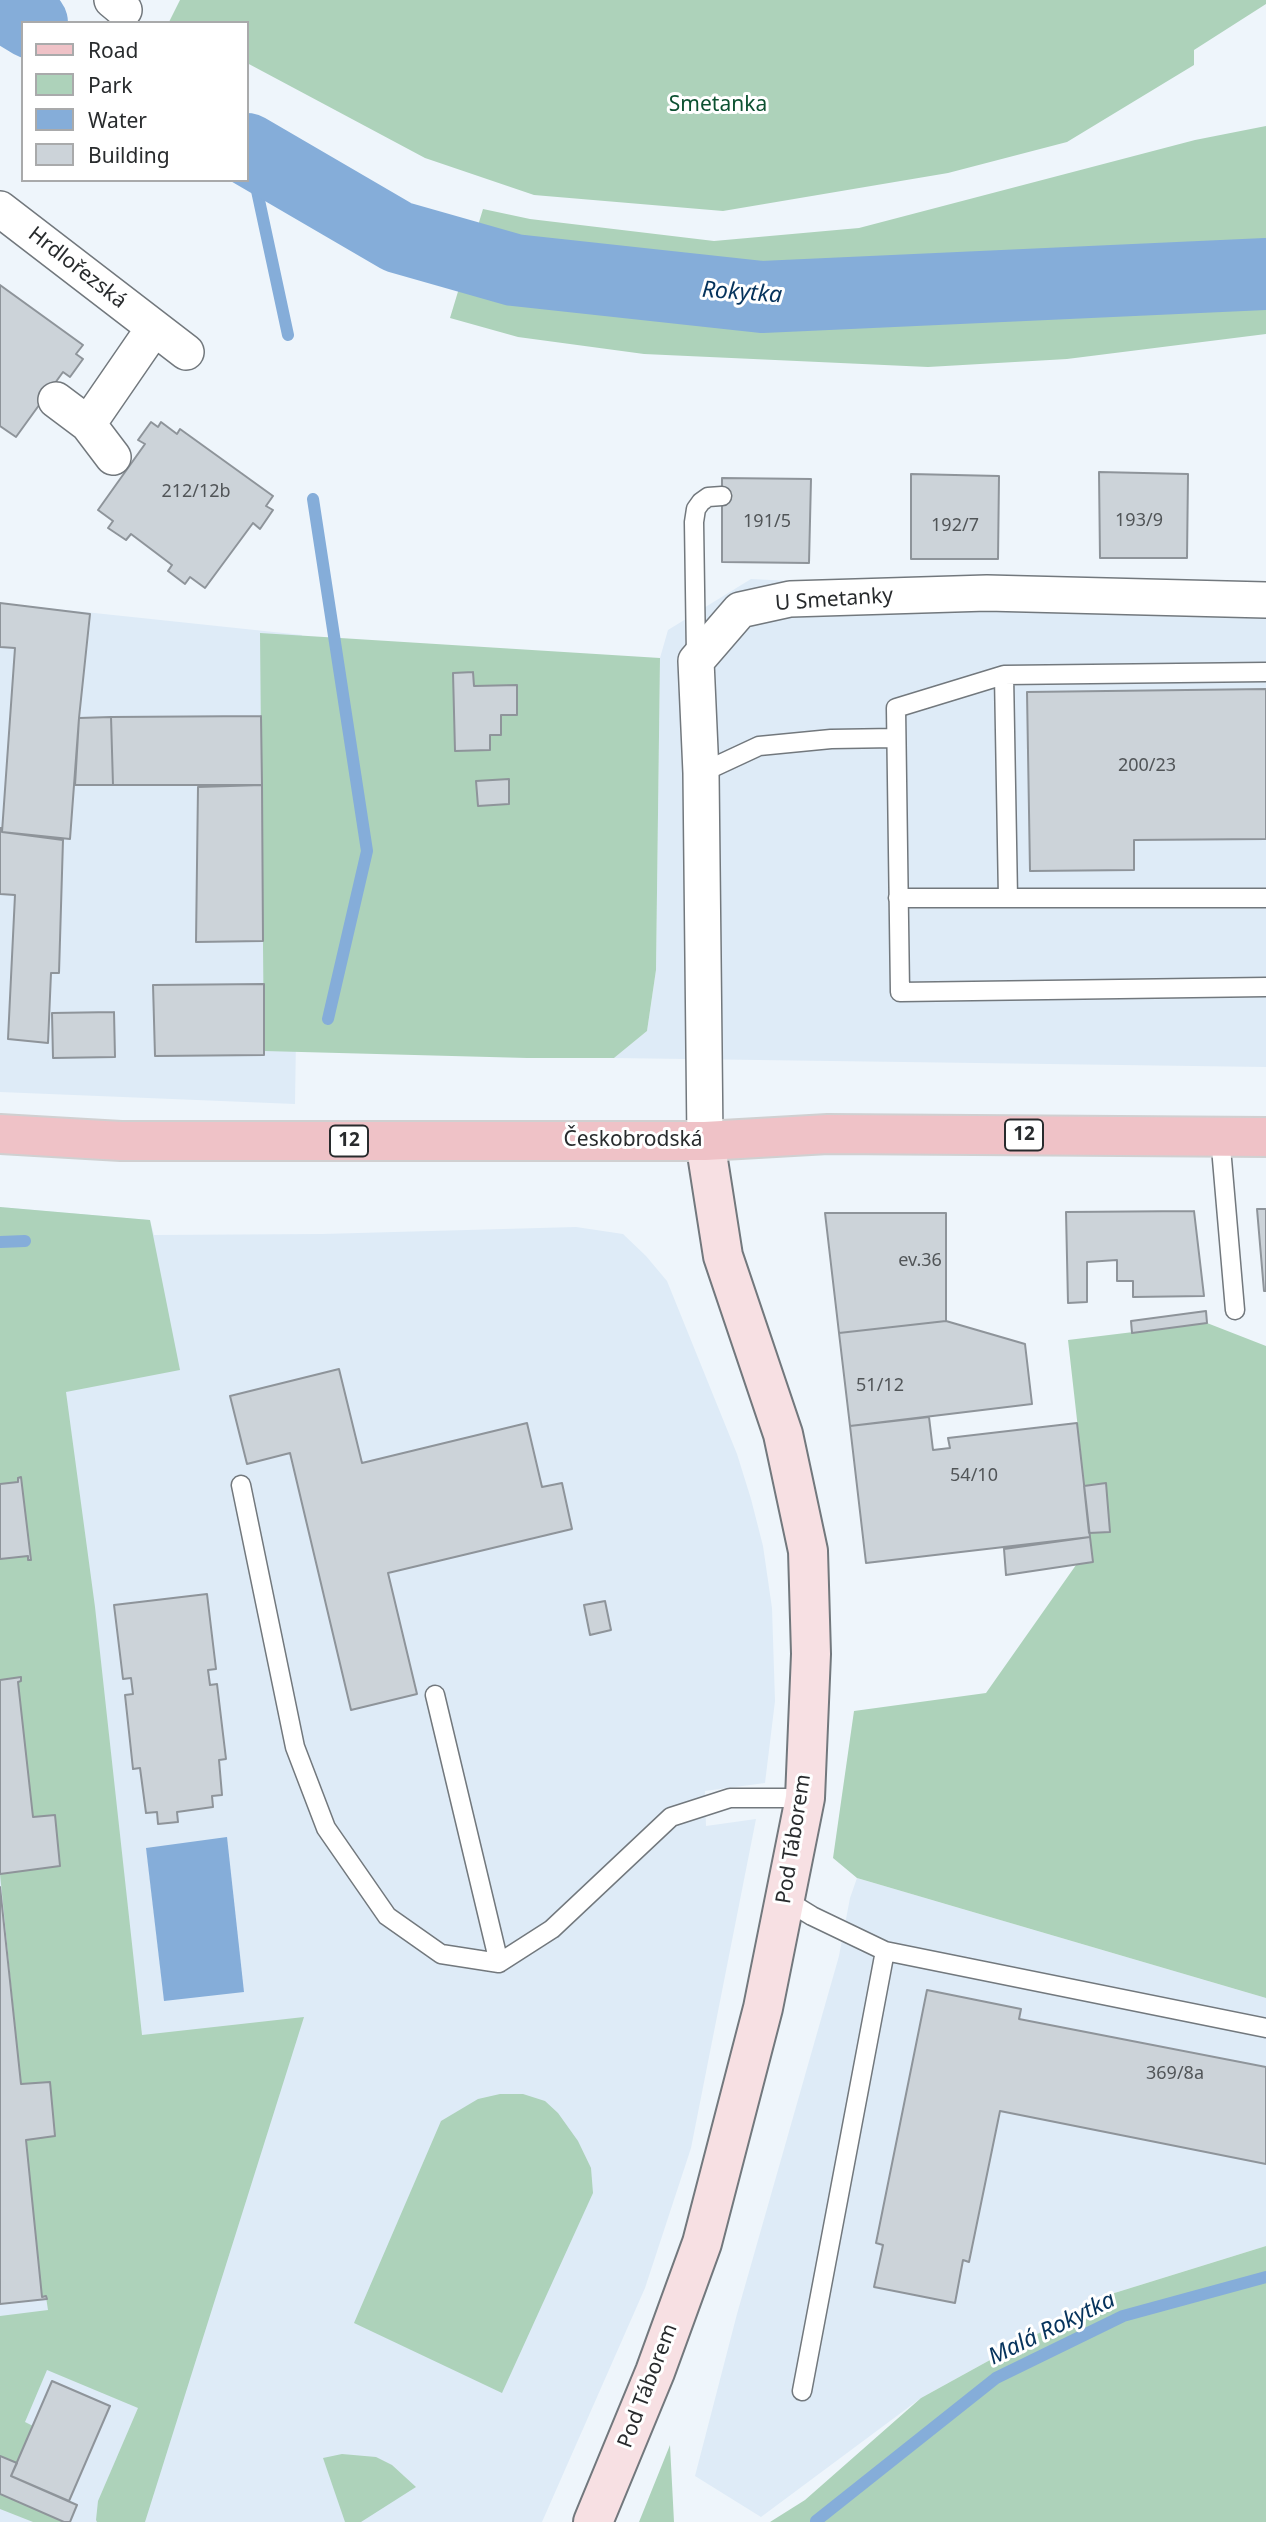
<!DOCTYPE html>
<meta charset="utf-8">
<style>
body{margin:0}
#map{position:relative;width:1266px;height:2522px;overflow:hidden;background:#eef5fb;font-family:"Noto Sans",sans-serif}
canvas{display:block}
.legend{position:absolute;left:21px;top:21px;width:228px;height:161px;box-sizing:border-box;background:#fff;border:2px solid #a9aaab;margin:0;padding:9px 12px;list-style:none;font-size:21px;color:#282b2d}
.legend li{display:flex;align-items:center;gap:14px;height:35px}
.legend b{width:35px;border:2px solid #a9aaab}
</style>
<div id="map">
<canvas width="1266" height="2522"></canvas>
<ul class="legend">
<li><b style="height:9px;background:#efc2c7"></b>Road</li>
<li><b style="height:19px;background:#add2ba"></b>Park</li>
<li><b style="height:19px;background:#85add9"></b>Water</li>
<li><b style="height:19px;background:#ccd3d9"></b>Building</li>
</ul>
</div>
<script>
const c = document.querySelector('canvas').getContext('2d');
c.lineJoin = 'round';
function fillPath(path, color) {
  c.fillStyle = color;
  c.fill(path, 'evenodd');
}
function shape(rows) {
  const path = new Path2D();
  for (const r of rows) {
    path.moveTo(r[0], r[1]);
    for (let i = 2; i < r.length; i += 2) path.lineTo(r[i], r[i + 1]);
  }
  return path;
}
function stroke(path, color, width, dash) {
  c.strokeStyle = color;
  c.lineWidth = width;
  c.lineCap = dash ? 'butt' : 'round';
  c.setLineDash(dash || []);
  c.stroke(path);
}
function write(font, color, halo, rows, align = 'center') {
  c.font = font + ' "Noto Sans",sans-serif';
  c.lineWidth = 6;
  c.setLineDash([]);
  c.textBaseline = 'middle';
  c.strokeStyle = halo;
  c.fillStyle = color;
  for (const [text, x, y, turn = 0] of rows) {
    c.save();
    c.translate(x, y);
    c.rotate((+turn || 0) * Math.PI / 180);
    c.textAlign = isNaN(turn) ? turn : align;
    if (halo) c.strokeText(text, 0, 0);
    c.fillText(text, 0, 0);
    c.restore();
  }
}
const built = shape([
 [751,579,1266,605,1266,1067,614,1058,647,1031,656,970,660,658,668,630],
 [0,603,302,635,295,1104,0,1092],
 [0,1207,150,1220,154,1235,322,1234,576,1227,623,1234,646,1256,667,1281,737,1454,751,1499,763,1546,772,1608,775,1701,765,1783,705,1791,706,1826,756,1819,691,2148,645,2288,542,2522,0,2522],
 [857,1878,1266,1998,1266,2246,1108,2295,921,2398,761,2517,695,2476,737,2314,839,1956,850,1898]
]);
const green = shape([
 [180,0,1266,0,1266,4,1194,50,1194,65,1067,142,948,173,723,211,534,195,425,158,247,63,247,23,169,22],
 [1266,126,1266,334,1067,359,928,367,644,354,518,337,450,318,483,209,530,219,714,241,859,228,1195,140],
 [260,633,660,658,656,970,647,1031,614,1058,527,1058,264,1051],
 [473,672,474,686,516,685,517,714,501,715,501,734,490,735,490,750,455,751,453,673],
 [509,779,508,804,478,805,476,781],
 [0,1207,150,1220,180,1370,66,1392,95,1607,142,2035,304,2017,145,2522,97,2522,96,2520,98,2501,138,2408,47,2370,25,2422,33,2426,17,2463,0,2456,0,2316,48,2310,46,2297,42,2297,26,2140,55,2135,49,2082,21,2084,0,1874,60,1866,55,1815,33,1817,18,1682,21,1681,21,1677,0,1680,0,1559,28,1556,28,1560,31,1559,21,1478,18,1478,18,1482,0,1484],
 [1207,1323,1266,1346,1266,1998,857,1878,833,1858,854,1711,986,1693,1076,1565,1093,1562,1068,1340],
 [500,2094,523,2094,545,2101,558,2113,578,2141,591,2168,593,2193,502,2393,354,2323,441,2121,478,2099],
 [1266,2246,1266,2522,770,2522,805,2500,921,2398,1108,2295],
 [670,2445,674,2522,639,2522],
 [342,2454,376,2457,392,2465,416,2487,361,2522,345,2522,323,2458],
 [0,2494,64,2522,33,2522,0,2509]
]);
const water = shape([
 [227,1837,244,1992,164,2001,146,1848]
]);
const stream = shape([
 [248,149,288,335],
 [313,499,367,851,328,1019],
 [0,1242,25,1241],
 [816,2521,996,2378,1123,2316,1266,2277]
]);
const river = shape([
 [0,4,32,23],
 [247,149,398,237,514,270,762,297,1266,274]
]);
const building = shape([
 [0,285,83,345,76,354,83,359,70,377,63,372,16,437,0,426,0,285],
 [151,422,158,427,161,422,177,434,180,429,273,496,266,506,273,510,260,529,253,523,205,588,190,577,185,584,168,571,172,565,131,534,126,540,108,528,113,521,98,510,145,444,138,440,151,422],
 [1099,472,1188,474,1187,558,1100,558,1099,472],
 [911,474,999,476,998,559,911,559,911,474],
 [722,478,811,479,809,563,722,562,722,478],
 [0,603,90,614,79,718,70,839,2,832,15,648,0,647,0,603],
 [473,672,474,686,517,685,517,715,501,715,501,735,490,735,490,750,455,751,453,673,473,672],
 [1266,689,1266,839,1134,840,1134,870,1030,871,1027,692,1266,689],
 [261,716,262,785,113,785,111,717,261,716],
 [111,717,113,785,75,785,79,718,111,717],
 [509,779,509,804,478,806,476,781,509,779],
 [262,785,263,941,196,942,198,787,262,785],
 [0,828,2,828,2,832,63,840,59,973,51,973,48,1043,8,1039,15,895,0,894,0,828],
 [264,984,264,1055,155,1056,153,985,264,984],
 [114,1012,115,1057,53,1058,52,1013,114,1012],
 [1257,1209,1266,1209,1266,1291,1264,1291,1257,1209],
 [1194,1211,1204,1296,1133,1297,1133,1281,1117,1281,1117,1260,1087,1262,1087,1302,1068,1303,1066,1212,1194,1211],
 [825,1213,946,1213,946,1321,839,1333,825,1213],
 [1206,1311,1207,1323,1132,1333,1131,1321,1206,1311],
 [946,1321,1025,1344,1032,1404,850,1426,839,1333,946,1321],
 [339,1369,362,1463,527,1423,542,1487,562,1483,572,1529,388,1573,417,1694,351,1710,290,1453,247,1464,230,1396,339,1369],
 [929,1417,933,1450,950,1448,948,1438,1077,1423,1090,1537,866,1563,850,1426,929,1417],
 [21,1477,31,1560,28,1560,28,1556,0,1559,0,1484,18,1482,18,1478,21,1477],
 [1106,1483,1110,1532,1089,1533,1084,1486,1106,1483],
 [1090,1537,1093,1562,1006,1575,1004,1549,1090,1537],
 [207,1594,216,1669,208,1670,210,1685,217,1684,226,1759,219,1760,222,1795,212,1796,213,1807,177,1812,178,1822,158,1824,157,1812,146,1813,140,1768,133,1769,125,1695,133,1694,131,1678,123,1679,114,1605,207,1594],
 [605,1601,611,1630,590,1635,584,1605,605,1601],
 [21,1677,21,1681,18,1682,33,1817,55,1815,60,1866,0,1874,0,1680,21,1677],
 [0,1887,21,2084,50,2082,55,2136,26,2140,42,2297,46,2296,47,2299,0,2304,0,1887],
 [927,1990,1021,2009,1019,2019,1266,2067,1266,2164,1000,2111,969,2262,963,2260,955,2303,874,2287,883,2245,876,2243,927,1990],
 [52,2381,110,2406,69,2501,11,2476,52,2381],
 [0,2456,17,2463,11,2476,77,2505,70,2522,64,2522,0,2494,0,2456]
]);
const lane = shape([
 [696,656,694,522,696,509,701,502,708,497,722,496],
 [1004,675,1266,672],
 [701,773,759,746,831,739,895,738],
 [898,898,1266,898],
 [1008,898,1004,675,896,708,900,992,1266,987],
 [1220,1136,1235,1310],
 [241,1485,295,1747,326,1828,387,1916,441,1954,499,1963,552,1929,671,1817,730,1798,805,1798],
 [435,1695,499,1963],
 [786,1900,812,1916,885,1951,802,2391],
 [885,1951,1266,2028]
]);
const street = shape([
 [112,0,124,10],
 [0,209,186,352],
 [56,400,88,424,154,328],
 [88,424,113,457],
 [705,1141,701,773,696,661,740,610,790,599,987,593,1266,600]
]);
const secondary = shape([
 [593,2522,655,2372,702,2243,763,2008,805,1798,811,1654,808,1551,783,1434,723,1256,705,1141]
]);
const primary = shape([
 [0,1134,121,1141,705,1141,828,1134,1266,1137]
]);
const numberNames = [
 ["212/12b",196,492],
 ["193/9",1139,521],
 ["191/5",767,522],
 ["192/7",955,526],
 ["200/23",1147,766],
 ["ev.36",920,1261],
 ["51/12",880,1386],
 ["54/10",974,1476],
 ["369/8a",1175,2074]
];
const shields = [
 [1024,1135,38],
 [349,1141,38]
];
const shieldNames = [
 ["12",1024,1135],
 ["12",349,1141]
];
const parkNames = [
 ["Smetanka",718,105]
];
const streetNames = [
 ["Hrdlořezská",77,268,38],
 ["U Smetanky",834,600,-4],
 ["Českobrodská",633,1140],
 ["Pod Táborem",794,1839,-81],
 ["Pod Táborem",648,2386,-69]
];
const waterNames = [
 ["Rokytka",742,293,4],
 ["Malá Rokytka",1052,2329,-26]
];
fillPath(built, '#deebf7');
fillPath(green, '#add2ba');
fillPath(water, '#85add9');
stroke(stream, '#85add9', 12);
stroke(river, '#85add9', 72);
fillPath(building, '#ccd3d9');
stroke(building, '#8e949a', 2);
stroke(lane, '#72787d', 21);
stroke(street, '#72787d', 38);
stroke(secondary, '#72787d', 42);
stroke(primary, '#d0d0d1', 42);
stroke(lane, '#fff', 18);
stroke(street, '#fff', 35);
stroke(secondary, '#f7e0e3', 38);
stroke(primary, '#efc2c7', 38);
write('18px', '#515558', null, numberNames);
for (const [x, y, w] of shields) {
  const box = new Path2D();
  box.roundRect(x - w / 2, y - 15.5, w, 31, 5);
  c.fillStyle = '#fff';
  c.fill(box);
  stroke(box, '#282b2d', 2);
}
write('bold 19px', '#282b2d', null, shieldNames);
write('21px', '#0c5131', '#fff', parkNames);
write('21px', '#282b2d', '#fff', streetNames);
write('italic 23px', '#06335c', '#fff', waterNames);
</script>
